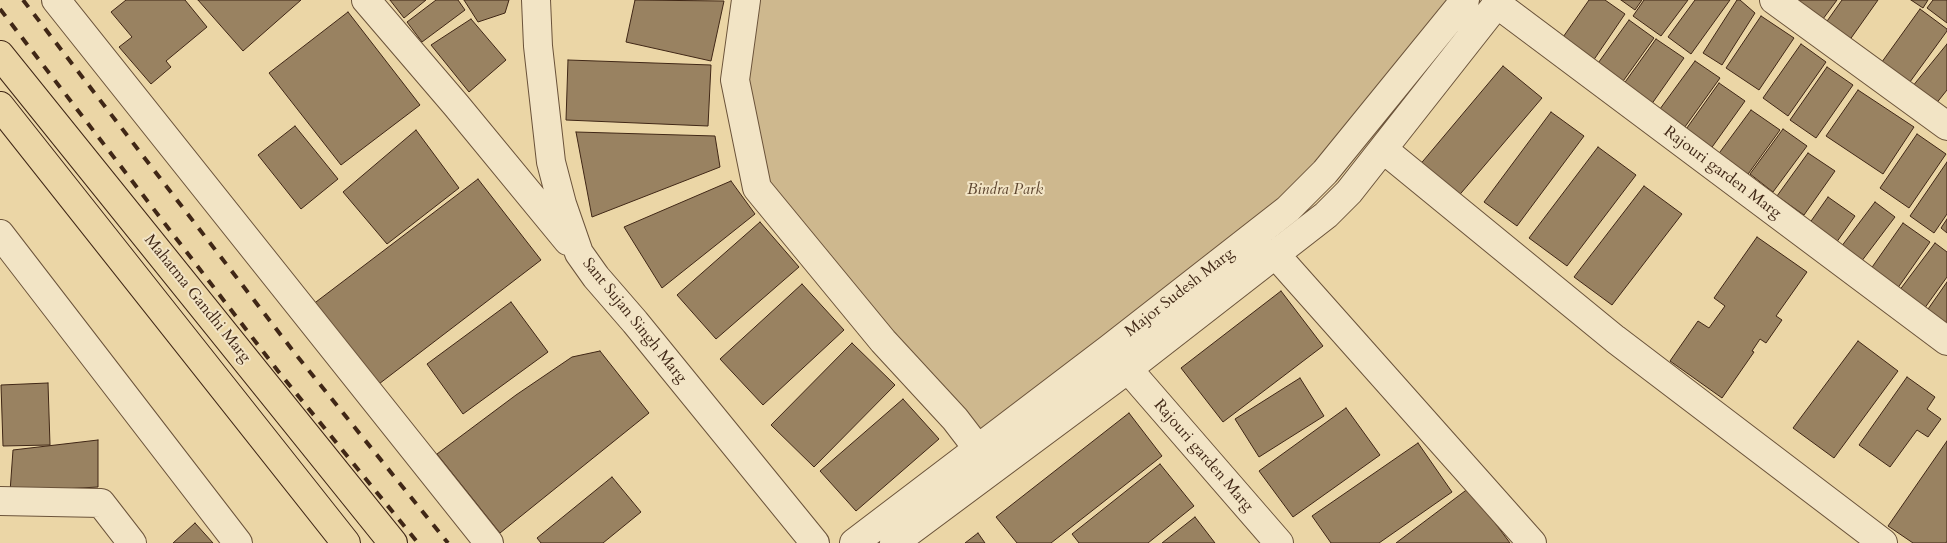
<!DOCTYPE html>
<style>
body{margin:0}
canvas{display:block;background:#ebd6a6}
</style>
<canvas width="1947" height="543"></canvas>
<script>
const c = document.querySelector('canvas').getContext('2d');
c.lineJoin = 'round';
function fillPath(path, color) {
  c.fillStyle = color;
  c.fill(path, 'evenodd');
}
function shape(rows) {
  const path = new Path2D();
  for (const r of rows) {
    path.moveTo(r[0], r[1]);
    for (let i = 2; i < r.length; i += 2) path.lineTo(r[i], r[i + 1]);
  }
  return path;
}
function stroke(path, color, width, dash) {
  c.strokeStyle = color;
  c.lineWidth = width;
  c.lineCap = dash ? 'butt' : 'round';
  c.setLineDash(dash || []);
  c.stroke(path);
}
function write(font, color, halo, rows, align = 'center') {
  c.font = font + ' Cardo,serif';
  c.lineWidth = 4;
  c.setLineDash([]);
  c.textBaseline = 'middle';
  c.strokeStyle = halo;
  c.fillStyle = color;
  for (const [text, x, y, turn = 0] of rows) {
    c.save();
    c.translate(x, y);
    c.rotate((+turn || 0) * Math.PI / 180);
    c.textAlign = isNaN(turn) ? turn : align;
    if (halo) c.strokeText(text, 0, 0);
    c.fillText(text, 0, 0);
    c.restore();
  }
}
const green = shape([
 [746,0,1465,0,1306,192,978,449,757,188,735,80]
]);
const building = shape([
 [126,0,185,0,207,27,166,61,171,67,151,84,119,47,132,37,111,12,126,0],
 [198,0,301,0,243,51,198,0],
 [390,0,426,0,404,18,390,0],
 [436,0,458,0,465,10,422,42,407,22,436,0],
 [464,0,509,0,505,13,478,22,464,0],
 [635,0,724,1,711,61,626,42,635,0],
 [1589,0,1605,0,1625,14,1593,61,1561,40,1589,0],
 [1621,0,1642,0,1635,10,1621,0],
 [1644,0,1688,0,1661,36,1633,16,1644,0],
 [1695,0,1730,0,1691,54,1668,37,1695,0],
 [1737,0,1740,0,1755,13,1722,65,1703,53,1737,0],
 [1800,0,1837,0,1820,23,1796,5,1800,0],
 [1842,0,1878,0,1849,41,1825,24,1842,0],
 [1911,0,1928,0,1923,8,1911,0],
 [1933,0,1947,0,1947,23,1927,8,1933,0],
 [1920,9,1947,29,1947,31,1907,86,1879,66,1920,9],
 [348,12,420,105,341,165,269,73,348,12],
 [1761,16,1794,38,1759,90,1726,68,1761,16],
 [471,19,506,60,469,92,431,45,471,19],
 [1629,20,1654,38,1621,84,1596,66,1629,20],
 [1656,39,1684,58,1651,105,1623,85,1656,39],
 [1801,44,1826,62,1788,116,1763,98,1801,44],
 [1947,44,1947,90,1935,105,1912,87,1947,44],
 [568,60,711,65,708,126,566,120,568,60],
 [1695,61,1720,78,1682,131,1657,113,1695,61],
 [1503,66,1542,98,1456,199,1418,167,1503,66],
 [1827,67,1853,85,1816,138,1790,120,1827,67],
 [1719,83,1745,101,1710,150,1684,132,1719,83],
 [1858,90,1914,127,1883,174,1826,136,1858,90],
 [1751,110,1780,130,1746,177,1717,156,1751,110],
 [1551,112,1584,136,1517,226,1484,202,1551,112],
 [295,126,338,179,301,209,258,155,295,126],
 [1783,129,1807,146,1773,192,1750,174,1783,129],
 [416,130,459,188,387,244,343,192,416,130],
 [576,132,715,136,720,167,592,217,576,132],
 [1917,134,1946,154,1909,208,1880,188,1917,134],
 [1598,147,1636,175,1567,266,1529,238,1598,147],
 [1808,153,1835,171,1804,215,1777,196,1808,153],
 [1947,162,1947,214,1934,233,1910,216,1947,162],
 [478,179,541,260,375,387,312,305,478,179],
 [731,181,755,214,662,288,624,227,731,181],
 [1644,186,1682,214,1612,305,1574,277,1644,186],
 [1828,197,1855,216,1836,243,1809,224,1828,197],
 [1875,202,1895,217,1861,262,1841,247,1875,202],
 [1947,219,1947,233,1941,228,1947,219],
 [760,222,799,267,716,339,677,295,760,222],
 [1903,223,1930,242,1895,292,1868,273,1903,223],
 [1757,237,1807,272,1776,316,1782,320,1766,343,1760,339,1752,351,1754,352,1722,398,1670,361,1698,321,1709,328,1725,306,1714,298,1757,237],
 [1935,243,1947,252,1947,277,1924,309,1899,291,1935,243],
 [1947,282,1947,326,1926,312,1947,282],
 [802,284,844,330,763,405,720,359,802,284],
 [1281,291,1323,346,1223,422,1181,368,1281,291],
 [511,302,548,352,463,414,427,364,511,302],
 [1858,341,1898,371,1834,458,1793,428,1858,341],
 [852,343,895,385,814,467,771,425,852,343],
 [600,351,649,413,500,533,437,454,516,395,572,357,600,351],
 [1907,377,1935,397,1927,409,1941,419,1928,437,1917,430,1890,467,1859,445,1907,377],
 [1300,378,1324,416,1259,457,1235,419,1300,378],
 [48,383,50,445,3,446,1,385,48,383],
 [903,399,939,439,856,511,820,471,903,399],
 [1346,408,1380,455,1293,517,1259,471,1346,408],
 [1129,413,1162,456,1051,543,1017,543,996,517,1129,413],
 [98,440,98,487,10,492,13,450,98,440],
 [1947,441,1947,541,1946,543,1913,543,1888,526,1947,441],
 [1418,443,1452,492,1379,543,1331,543,1312,516,1418,443],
 [1160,464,1194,506,1148,543,1079,543,1072,534,1160,464],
 [612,477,641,512,603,543,541,543,537,538,612,477],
 [1469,488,1510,543,1396,543,1469,488],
 [1195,517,1215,543,1162,543,1195,517],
 [195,523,213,543,173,543,195,523],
 [978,533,985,543,965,543,978,533]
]);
const minor = shape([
 [56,0,489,543],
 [366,0,456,105,568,241],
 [536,0,538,46,551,162,562,204,579,253,596,277,635,322,815,543],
 [746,0,735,80,757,188,883,341,955,419,978,449],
 [1774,0,1947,126],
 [1497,4,1947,341],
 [1383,149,1615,339,1883,543],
 [0,234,238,543],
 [1275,254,1532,543],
 [1128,369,1279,543],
 [0,501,101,503,132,543],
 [854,543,1109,349,1288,209,1325,172,1465,0],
 [894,543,1128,369,1326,215,1349,192,1500,0]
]);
const major = shape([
 [0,55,393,543],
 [0,106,346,543]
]);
const rail = shape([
 [23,0,297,356,448,543],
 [0,9,278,371,418,543]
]);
const streetNames = [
 ["Rajouri garden Marg",1722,173,37],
 ["Major Sudesh Marg",1180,293,-38],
 ["Mahatma Gandhi Marg",197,299,51],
 ["Sant Sujan Singh Marg",634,321,51],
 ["Rajouri garden Marg",1203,456,49]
];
const parkNames = [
 ["Bindra Park",1005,190]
];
fillPath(green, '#ceb88e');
fillPath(building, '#998261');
stroke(building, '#402716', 1);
stroke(minor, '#6b533a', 30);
stroke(major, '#402716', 30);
stroke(minor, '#f2e4c5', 28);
stroke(major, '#ebd6a6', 28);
stroke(rail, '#402716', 4, [9, 9]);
write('16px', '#402716', '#f2e4c5', streetNames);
write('italic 16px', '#5c442e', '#f2e4c5', parkNames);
</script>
